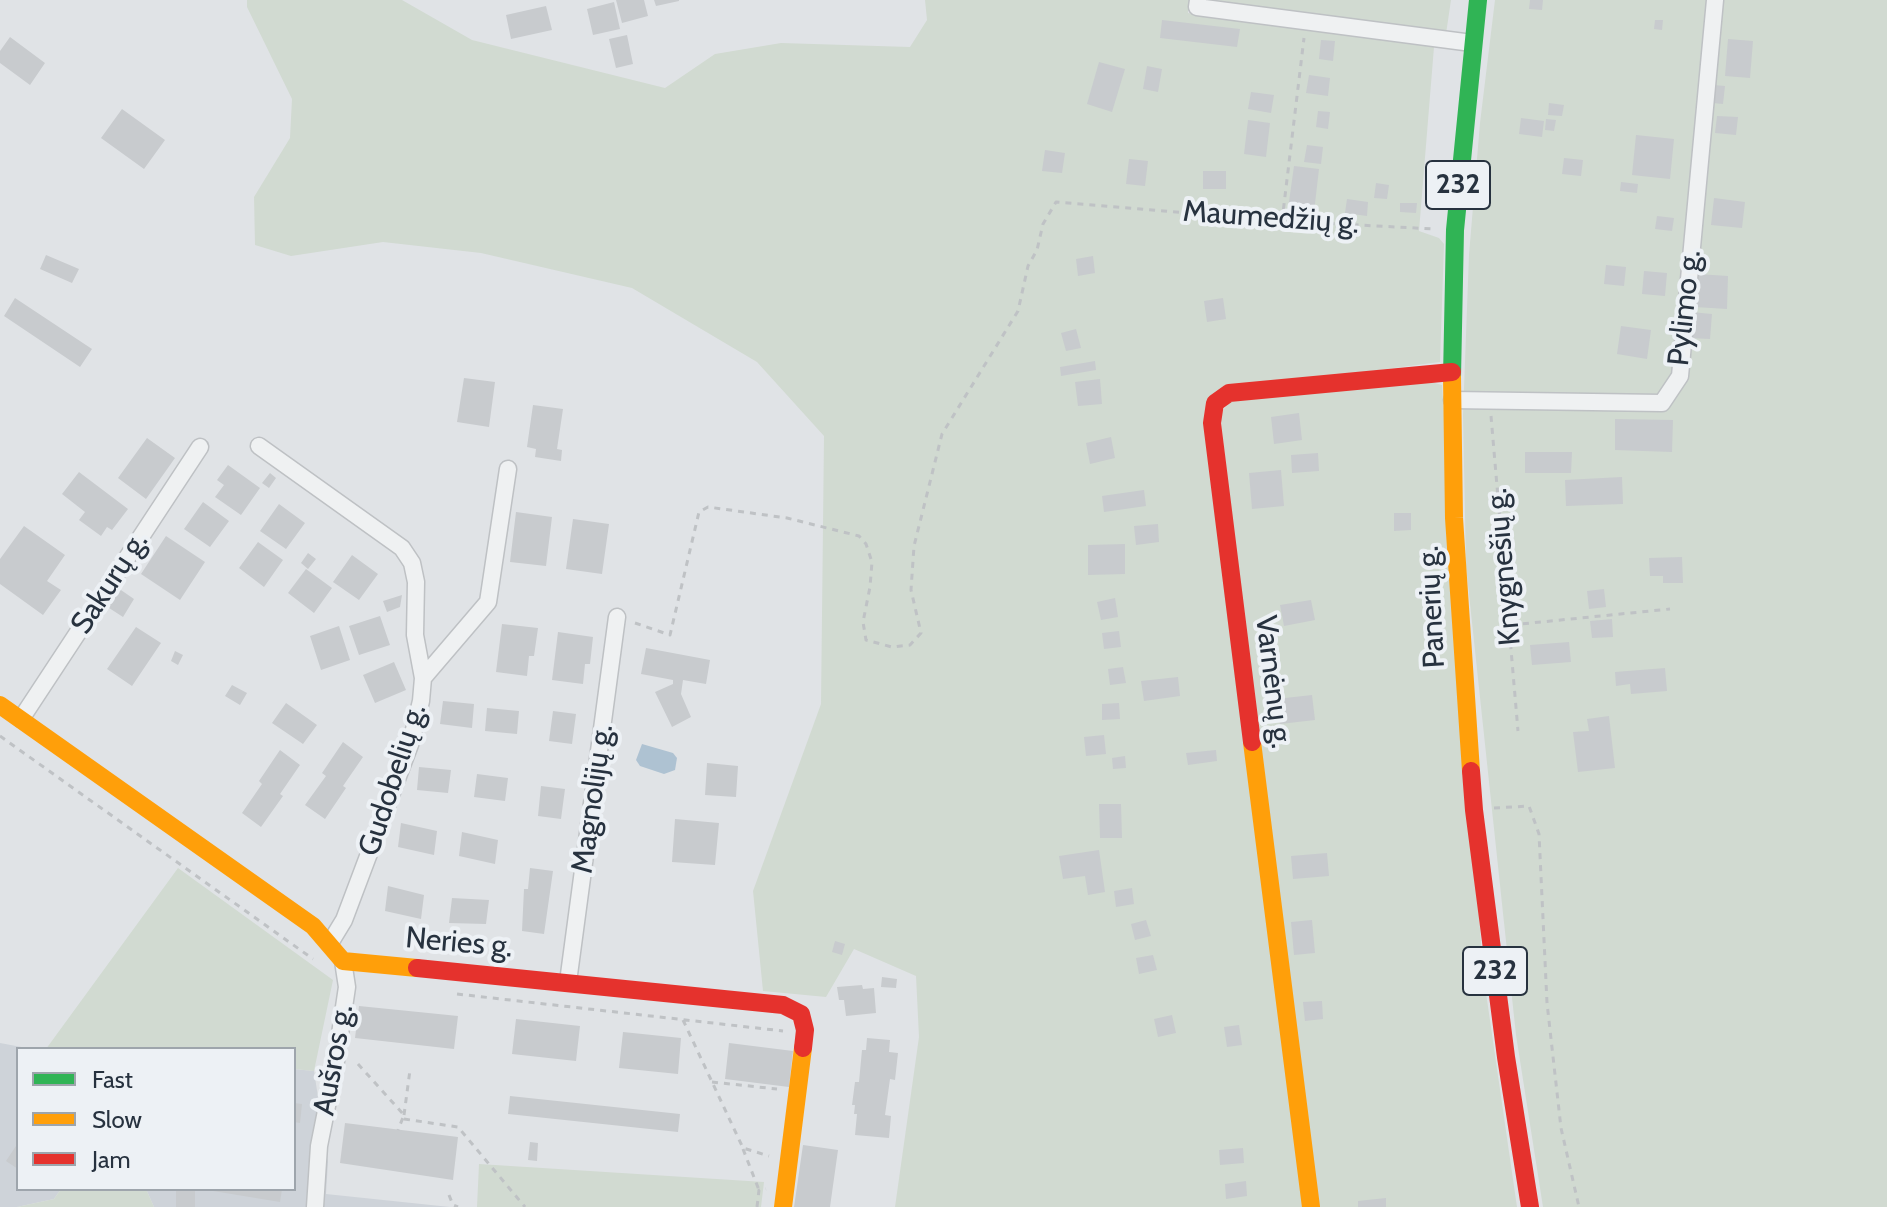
<!DOCTYPE html>
<meta charset="utf-8">
<style>
body{margin:0}
#map{position:relative;width:1887px;height:1207px;overflow:hidden;background:#e0e3e6;font-family:Cabin,sans-serif}
canvas{display:block}
.legend{position:absolute;left:16px;top:1047px;width:280px;height:144px;box-sizing:border-box;background:#edf1f5;border:2px solid #9ea5ac;margin:0;padding:10px 14px;list-style:none;font-size:24px;color:#27323f}
.legend li{display:flex;align-items:center;gap:16px;height:40px}
.legend b{width:40px;border:2px solid #9ea5ac}
</style>
<div id="map">
<canvas width="1887" height="1207"></canvas>
<ul class="legend">
<li><b style="height:10px;background:#30b455"></b>Fast</li>
<li><b style="height:10px;background:#ff9f0a"></b>Slow</li>
<li><b style="height:10px;background:#e5322d"></b>Jam</li>
</ul>
</div>
<script>
const c = document.querySelector('canvas').getContext('2d');
c.lineJoin = 'round';
function fillPath(path, color) {
  c.fillStyle = color;
  c.fill(path, 'evenodd');
}
function shape(rows) {
  const path = new Path2D();
  for (const r of rows) {
    path.moveTo(r[0], r[1]);
    for (let i = 2; i < r.length; i += 2) path.lineTo(r[i], r[i + 1]);
  }
  return path;
}
function stroke(path, color, width, dash) {
  c.strokeStyle = color;
  c.lineWidth = width;
  c.lineCap = dash ? 'butt' : 'round';
  c.setLineDash(dash || []);
  c.stroke(path);
}
function write(font, color, halo, rows, align = 'center') {
  c.font = font + ' Cabin,sans-serif';
  c.lineWidth = 8;
  c.setLineDash([]);
  c.textBaseline = 'middle';
  c.strokeStyle = halo;
  c.fillStyle = color;
  for (const [text, x, y, turn = 0] of rows) {
    c.save();
    c.translate(x, y);
    c.rotate((+turn || 0) * Math.PI / 180);
    c.textAlign = isNaN(turn) ? turn : align;
    if (halo) c.strokeText(text, 0, 0);
    c.fillText(text, 0, 0);
    c.restore();
  }
}
const built = shape([
 [0,1043,32,1049,18,1049,18,1189,61,1189,54,1199,17,1207,0,1207],
 [294,1069,314,1071,328,1162,326,1194,450,1207,154,1207,146,1189,294,1189]
]);
const green = shape([
 [247,0,402,0,472,40,665,88,715,54,781,43,910,47,927,20,925,0,1189,0,1188,13,1434,47,1419,231,1439,238,1444,244,1440,362,1218,391,1303,1207,895,1207,919,1037,916,976,854,949,826,997,763,991,753,891,821,704,824,436,757,362,632,288,481,253,383,242,291,256,255,245,254,197,290,138,292,99,247,7],
 [1214,0,1451,0,1446,34],
 [1495,0,1887,0,1887,1207,1543,1207,1516,1035,1466,566,1463,415,1469,255,1480,123],
 [1424,380,1442,385,1483,972,1517,1207,1319,1207,1218,424,1223,410,1232,400],
 [178,868,333,980,314,1071,294,1069,294,1049,46,1049],
 [479,1164,764,1182,761,1207,477,1207],
 [61,1189,146,1189,154,1207,17,1207,54,1199]
]);
const water = shape([
 [642,744,673,753,677,758,675,770,664,774,640,766,636,760]
]);
const building = shape([
 [616,0,644,0,648,16,622,23],
 [654,0,679,0,679,1,656,6],
 [1530,0,1543,0,1542,10,1529,9],
 [614,2,620,29,593,35,587,9],
 [546,6,552,30,511,39,506,15],
 [1162,20,1240,29,1237,47,1160,38],
 [1655,20,1663,20,1662,30,1654,29],
 [627,35,633,64,616,68,609,39],
 [10,37,45,63,30,85,0,63,0,51],
 [1728,39,1753,41,1750,78,1725,76],
 [1321,40,1335,41,1333,61,1319,59],
 [1099,62,1125,69,1112,112,1087,104],
 [1147,66,1162,69,1158,92,1143,89],
 [1309,75,1330,78,1328,96,1306,93],
 [1713,85,1725,86,1723,104,1712,103],
 [1251,92,1274,95,1271,113,1248,109],
 [1549,103,1564,105,1562,116,1548,115],
 [122,109,165,140,144,169,101,138],
 [1318,111,1330,112,1328,129,1316,127],
 [1717,116,1738,117,1736,135,1715,133],
 [1521,118,1544,121,1542,137,1519,134],
 [1546,119,1556,120,1554,131,1545,130],
 [1248,120,1270,123,1266,157,1244,154],
 [1636,135,1674,139,1670,179,1632,175],
 [1307,145,1323,147,1321,164,1304,162],
 [1045,150,1065,153,1062,173,1042,171],
 [1564,158,1583,160,1581,176,1562,174],
 [1129,159,1148,161,1145,186,1126,184],
 [1294,166,1319,169,1314,212,1288,209],
 [1203,171,1226,171,1226,189,1203,189],
 [1621,182,1638,184,1637,193,1620,191],
 [1376,183,1389,185,1387,199,1374,198],
 [1714,198,1745,202,1742,228,1711,225],
 [1347,199,1368,202,1367,216,1345,213],
 [1400,203,1417,203,1416,213,1400,212],
 [1657,216,1674,218,1672,231,1655,229],
 [46,255,79,269,72,283,40,269],
 [1093,256,1095,273,1078,276,1076,259],
 [1606,265,1626,267,1624,286,1604,284],
 [1644,271,1667,273,1665,296,1642,294],
 [1697,274,1728,276,1727,309,1695,307],
 [15,298,92,349,80,367,4,316],
 [1223,298,1226,319,1207,322,1204,301],
 [1691,312,1712,314,1710,339,1689,338],
 [1621,326,1651,330,1647,359,1617,354],
 [1076,329,1081,348,1066,351,1061,333],
 [1095,361,1096,370,1061,376,1060,367],
 [464,378,495,382,489,427,457,422],
 [1100,379,1102,404,1078,406,1075,382],
 [533,405,563,409,557,449,562,450,561,461,535,457,536,449,527,447],
 [1299,413,1302,440,1274,444,1271,417],
 [1615,419,1673,420,1672,452,1615,450],
 [1111,437,1115,458,1090,464,1086,443],
 [147,438,175,458,146,499,118,478],
 [1525,452,1572,452,1571,473,1525,473],
 [1318,453,1319,471,1292,473,1291,455],
 [228,465,260,488,241,515,215,497,224,485,217,480],
 [1281,470,1284,506,1252,509,1249,473],
 [79,472,128,509,112,530,107,527,101,536,79,520,85,512,62,494],
 [270,473,276,478,269,488,262,483],
 [1622,477,1623,504,1566,506,1565,480],
 [1144,490,1146,506,1104,512,1102,496],
 [203,502,229,521,210,547,184,529],
 [279,504,305,523,286,549,260,531],
 [516,512,552,517,546,566,510,562],
 [1394,513,1411,513,1411,530,1394,531],
 [573,519,609,524,602,574,566,569],
 [1158,524,1159,542,1136,545,1134,526],
 [24,526,65,555,47,581,61,590,43,615,0,584,0,559],
 [166,536,205,562,180,600,141,574],
 [258,542,283,560,264,587,239,568],
 [1125,544,1125,574,1088,575,1088,545],
 [308,553,316,559,308,569,301,563],
 [352,555,378,574,359,600,333,582],
 [1682,557,1683,583,1663,583,1663,576,1650,576,1649,558],
 [306,569,332,588,314,613,288,593],
 [118,588,134,599,123,617,106,606],
 [1604,589,1606,607,1589,609,1587,591],
 [402,595,400,607,387,612,383,601],
 [1115,598,1118,617,1101,620,1097,602],
 [1311,600,1315,620,1284,626,1280,605],
 [380,616,390,645,359,655,349,626],
 [1612,619,1613,637,1592,638,1590,621],
 [502,624,538,628,534,656,529,656,527,676,496,672],
 [339,626,350,660,321,670,310,636],
 [136,627,161,643,132,686,107,669],
 [1119,631,1121,647,1104,649,1102,633],
 [558,632,593,637,590,664,585,664,583,684,552,680],
 [1569,642,1571,662,1532,665,1530,645],
 [646,648,710,660,706,684,683,680,681,694,691,717,672,727,655,692,673,684,673,680,641,674],
 [175,651,183,655,178,665,171,661],
 [394,662,406,690,375,703,363,675],
 [1123,667,1126,683,1110,685,1108,669],
 [1665,668,1667,691,1631,694,1630,684,1616,686,1615,672],
 [1178,677,1180,696,1144,701,1141,681],
 [232,685,247,693,240,705,225,696],
 [1312,695,1315,720,1280,724,1276,699],
 [443,701,474,704,472,728,440,724],
 [286,703,317,725,303,744,272,723],
 [1119,703,1120,719,1102,720,1102,704],
 [487,708,519,711,517,734,485,731],
 [553,711,576,714,572,744,549,741],
 [1609,716,1615,768,1578,772,1573,732,1589,731,1587,719],
 [1104,735,1106,754,1086,756,1084,737],
 [343,742,363,757,343,786,346,788,325,819,305,805,326,776,322,773],
 [280,750,300,765,280,794,283,796,261,827,242,813,262,784,259,781],
 [1216,750,1217,761,1188,765,1186,753],
 [1125,756,1126,768,1113,769,1112,758],
 [707,763,738,766,736,797,705,795],
 [419,767,451,770,448,793,417,790],
 [477,774,508,778,505,801,474,797],
 [541,786,565,789,561,819,538,816],
 [1099,804,1121,804,1122,838,1100,838],
 [675,819,719,823,715,865,672,862],
 [401,823,437,831,434,855,398,847],
 [462,832,498,840,495,864,459,856],
 [1099,850,1105,892,1088,895,1085,876,1063,879,1059,856],
 [1327,853,1329,876,1293,879,1291,856],
 [530,868,553,871,544,934,522,931,524,889,528,889],
 [388,886,424,895,421,919,385,911],
 [1132,888,1134,904,1116,907,1114,891],
 [452,898,489,900,486,924,449,923],
 [1146,920,1151,936,1135,940,1131,924],
 [1312,920,1315,953,1294,955,1291,922],
 [835,941,845,944,842,955,832,952],
 [1153,955,1157,970,1139,974,1136,958],
 [882,977,897,979,896,988,881,987],
 [862,985,863,989,874,988,876,1013,846,1016,844,1000,839,1000,837,987],
 [1322,1001,1323,1019,1305,1021,1303,1002],
 [359,1006,458,1016,454,1049,355,1038],
 [1172,1015,1176,1033,1158,1037,1154,1019],
 [516,1019,580,1026,576,1061,512,1054],
 [1239,1025,1242,1045,1227,1047,1224,1027],
 [623,1032,681,1038,678,1074,619,1068],
 [867,1038,890,1040,889,1052,898,1053,895,1080,890,1079,885,1115,891,1116,889,1138,855,1135,857,1114,854,1114,855,1105,852,1105,855,1082,859,1082,862,1050,866,1050],
 [729,1043,793,1051,789,1087,725,1079],
 [510,1096,680,1114,678,1132,508,1114],
 [294,1103,302,1104,300,1123,294,1122],
 [345,1123,458,1137,453,1180,340,1163],
 [530,1142,538,1143,537,1161,528,1160],
 [18,1143,18,1169,6,1161],
 [803,1145,838,1150,830,1207,794,1207],
 [1243,1148,1244,1163,1220,1165,1219,1150],
 [1246,1181,1247,1196,1226,1199,1225,1184],
 [176,1189,195,1189,195,1207,176,1207],
 [201,1189,282,1189,280,1202],
 [1386,1198,1386,1207,1358,1207,1358,1201]
]);
const path = shape([
 [1282,221,1304,38],
 [1491,416,1518,731],
 [635,623,670,635,699,512,708,507,787,518,859,536,866,544,872,562,870,587,863,622,866,640,892,647,910,645,921,633,911,590,914,546,942,434,1018,311,1028,266,1037,250,1043,224,1056,202,1282,221,1435,229],
 [1511,625,1670,609],
 [0,736,313,959],
 [1494,808,1529,806,1539,834,1547,1003,1561,1128,1579,1207],
 [457,994,783,1031],
 [683,1020,743,1148,769,1156],
 [358,1064,404,1115,398,1130],
 [712,1082,777,1089],
 [404,1115,410,1070],
 [404,1119,458,1127,525,1207],
 [743,1149,759,1190],
 [449,1195,453,1205,458,1207],
 [757,1207,759,1190,766,1189]
]);
const street = shape([
 [1198,0,1197,7,1472,43],
 [1452,400,1662,403,1680,376,1715,0],
 [259,446,402,548,412,563,416,582,415,635,423,678,421,701,411,742,344,920,330,943],
 [423,678,488,602,508,469],
 [21,719,200,447],
 [568,982,617,617],
 [315,1207,319,1146,336,1061,347,987,343,961]
]);
const fast = shape([
 [1452,377,1455,230,1478,0]
]);
const slow = shape([
 [1452,377,1454,518,1471,771],
 [0,705,313,926,343,961,417,968],
 [1252,742,1311,1207],
 [783,1207,803,1048]
]);
const jam = shape([
 [1252,742,1212,423,1215,403,1229,393,1452,372],
 [1471,771,1474,810,1506,1057,1530,1207],
 [417,968,783,1005,801,1014,805,1030,803,1048]
]);
const shields = [
 [1458,185,64],
 [1495,971,64]
];
const shieldNames = [
 ["232",1458,185],
 ["232",1495,971]
];
const streetNames = [
 ["Maumedžių g.",1271,218,4],
 ["Pylimo g.",1685,308,-84],
 ["Knygnešių g.",1504,567,-95],
 ["Sakurų g.",110,583,-57],
 ["Panerių g.",1432,607,-93],
 ["Varnėnų g.",1273,682,83],
 ["Gudobelių g.",393,780,-72],
 ["Magnolijų g.",593,799,-82],
 ["Neries g.",459,943,5],
 ["Aušros g.",334,1060,-80]
];
fillPath(built, '#ced3d9');
fillPath(green, '#d1dad1');
fillPath(water, '#aec2d2');
fillPath(building, '#c8cbce');
stroke(street, '#bec1c4', 19);
stroke(path, '#bfc2c5', 3, [6, 6]);
stroke(street, '#eff1f2', 16);
stroke(fast, '#30b455', 18);
stroke(slow, '#ff9f0a', 18);
stroke(jam, '#e5322d', 18);
for (const [x, y, w] of shields) {
  const box = new Path2D();
  box.roundRect(x - w / 2, y - 24, w, 48, 6);
  c.fillStyle = '#edf1f5';
  c.fill(box);
  stroke(box, '#27323f', 2);
}
write('bold 28px', '#27323f', null, shieldNames);
write('30px', '#27323f', '#edf1f5', streetNames);
</script>
